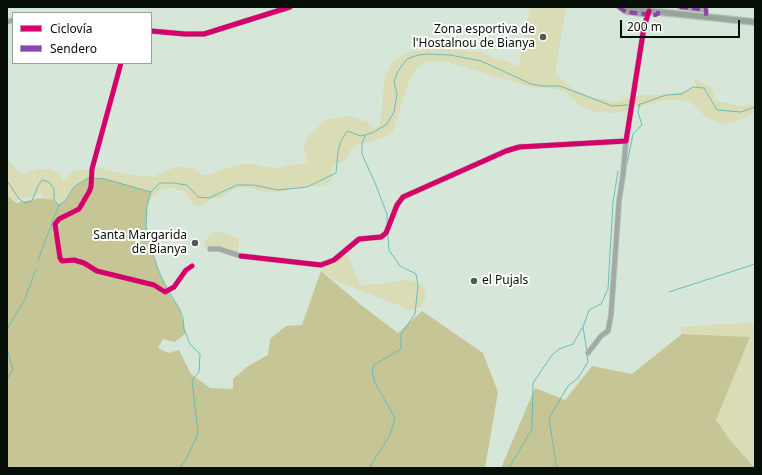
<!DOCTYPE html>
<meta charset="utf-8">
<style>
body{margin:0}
#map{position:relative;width:762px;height:475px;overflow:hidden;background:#d6e6d8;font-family:"Noto Sans",sans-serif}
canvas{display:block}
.frame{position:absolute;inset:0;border:8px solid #071008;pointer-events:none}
.legend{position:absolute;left:12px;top:12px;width:140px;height:52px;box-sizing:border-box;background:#fff;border:1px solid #9c9f9c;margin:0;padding:5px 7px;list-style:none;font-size:12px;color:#071008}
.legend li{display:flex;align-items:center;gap:8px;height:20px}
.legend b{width:20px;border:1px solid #9c9f9c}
.scale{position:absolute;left:620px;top:20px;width:120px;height:18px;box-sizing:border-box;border:2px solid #071008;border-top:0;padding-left:5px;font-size:12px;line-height:14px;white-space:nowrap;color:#071008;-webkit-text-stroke:3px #fff;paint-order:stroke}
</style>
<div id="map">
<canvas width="762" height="475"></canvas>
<div class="frame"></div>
<ul class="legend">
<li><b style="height:5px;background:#d6006c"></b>Ciclovía</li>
<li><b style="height:5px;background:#8e44ad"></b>Sendero</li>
</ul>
<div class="scale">200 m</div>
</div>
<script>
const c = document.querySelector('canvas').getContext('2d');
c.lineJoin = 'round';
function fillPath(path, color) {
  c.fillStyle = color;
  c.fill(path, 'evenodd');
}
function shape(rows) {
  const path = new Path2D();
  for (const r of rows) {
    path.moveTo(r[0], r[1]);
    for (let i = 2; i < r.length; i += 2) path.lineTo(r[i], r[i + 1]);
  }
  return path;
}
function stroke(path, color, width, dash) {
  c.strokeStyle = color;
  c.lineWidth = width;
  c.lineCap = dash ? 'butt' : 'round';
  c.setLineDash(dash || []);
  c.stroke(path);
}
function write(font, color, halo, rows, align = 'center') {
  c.font = font + ' "Noto Sans",sans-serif';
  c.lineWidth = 4;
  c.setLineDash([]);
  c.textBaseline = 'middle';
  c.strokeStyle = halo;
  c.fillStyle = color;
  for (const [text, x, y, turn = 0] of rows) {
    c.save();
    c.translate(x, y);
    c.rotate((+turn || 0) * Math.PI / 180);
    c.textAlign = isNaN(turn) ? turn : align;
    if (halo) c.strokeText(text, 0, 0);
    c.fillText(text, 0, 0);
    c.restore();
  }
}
const green = shape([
 [530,7,566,7,555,73,574,90,593,97,616,102,640,95,664,95,696,88,694,78,710,87,714,92,714,100,739,106,755,105,755,113,738,121,725,124,707,118,693,104,687,101,670,100,656,102,618,113,597,112,580,106,566,92,556,89,527,86,445,61,425,62,416,70,408,83,393,131,388,136,371,142,358,144,351,149,345,160,333,167,332,177,330,181,325,185,294,188,282,192,260,191,252,188,241,187,228,192,223,197,211,199,204,205,196,206,191,202,184,191,170,188,161,189,152,198,145,201,47,209,42,193,18,200,12,199,7,194,7,160,22,175,38,169,50,169,59,174,63,181,74,171,100,168,125,174,153,177,175,167,193,168,202,175,208,175,230,167,241,164,254,164,264,167,280,168,290,165,307,163,304,148,305,143,310,134,326,120,348,116,368,122,374,129,380,125,385,76,393,61,407,53,433,48,481,52,493,58,506,61,519,67],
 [215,231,239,238,238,254,218,248,204,248,205,241],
 [348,254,360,285,381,284,405,280,414,281,424,288,426,298,421,306,413,311,334,280,322,270,323,266,331,264],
 [755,322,755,467,730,440,716,420,750,337,682,334,680,327]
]);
const forest = shape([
 [88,178,105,179,151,192,147,206,146,226,148,238,159,272,171,297,179,308,186,333,175,342,163,339,158,348,168,353,179,350,191,374,210,388,233,389,233,379,248,366,268,355,270,339,286,326,302,325,321,271,361,305,398,333,422,311,483,353,498,392,485,468,7,468,7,195,16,203,40,198,54,200,59,205,65,201,74,187],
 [682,334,750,337,716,420,730,440,755,468,501,468,535,388,565,400,592,366,632,374]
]);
const stream = shape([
 [638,105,666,95,682,94,693,87,704,88,717,110,741,112,755,107],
 [365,136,362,143,362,154,375,183,387,214,387,223],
 [627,164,633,134,642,125,638,112,640,104],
 [7,181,20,200,26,203,32,201,38,186,42,180,49,182,54,189,54,200,59,205,65,201,74,187,88,178,105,179,151,192,160,183,173,183,187,185,198,197,209,198,237,185,253,185,278,190,307,187,336,173,338,151,341,141,347,131,361,136,372,133,387,124,394,112,397,94,394,82,398,71,407,59,418,55,428,54,450,55,481,61,531,84,543,86,560,86,612,106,628,105],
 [151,192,147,206,146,226,148,238,158,269,167,289],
 [38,260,59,205],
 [169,292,179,308,183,318,184,329,190,344,200,354,199,372,192,380,198,433,186,460,179,468],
 [669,292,755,264],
 [7,329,25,299,36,269],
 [7,349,13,369,7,380],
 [587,352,583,327,589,310,601,304,608,289,613,202,618,171],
 [369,468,390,435,395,418,375,383,372,371,374,365,401,349,401,334,415,314,418,285,416,274,400,266,389,250,388,236],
 [509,468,532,429,533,383,552,355,559,349,573,344,582,328],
 [558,468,556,464,549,418,568,386,578,378,588,362,587,355]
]);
const minor = shape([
 [619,7,626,12,648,15],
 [680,7,706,10,706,17],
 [7,22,13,20],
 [151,31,185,34,204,34,290,7],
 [210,249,219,249,241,256,321,265,334,260,359,239,381,237,386,233,397,205,403,197,506,151,519,147,626,141],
 [588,353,601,336,608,331,611,315,619,201,623,175,626,141,644,27,649,11]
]);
const major = shape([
 [625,7,649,11,755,22]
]);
const quiet = shape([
 [619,7,626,12,655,15,658,14,658,7],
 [680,7,706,10,706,17]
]);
const cycleway = shape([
 [151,31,185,34,204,34,290,7],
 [121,63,92,169,91,187,89,192,79,209,59,219,55,224,60,258,62,261,74,260,84,263,97,271,154,285,165,292,174,287,186,270,192,266],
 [241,256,321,265,334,260,359,239,381,237,386,233,397,205,403,197,506,151,519,147,626,141,644,27,649,11]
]);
const markers = [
 [543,37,4,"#4f5b51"],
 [195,243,4,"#4f5b51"],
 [474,281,4,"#4f5b51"]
];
const poiNames = [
 ["Zona esportiva de",535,30],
 ["l'Hostalnou de Bianya",535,44],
 ["Santa Margarida",187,236],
 ["de Bianya",187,250],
 ["el Pujals",482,281,"left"]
];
fillPath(green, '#dadcb6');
fillPath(forest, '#c6c595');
stroke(stream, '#68bcba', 1);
stroke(minor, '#b7c2b8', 6);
stroke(major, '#b7c2b8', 8);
stroke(minor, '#a2aaa5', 4.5);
stroke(major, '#99a49c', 5.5);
stroke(quiet, '#8e44ad', 4, [8, 4]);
stroke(cycleway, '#d6006c', 5);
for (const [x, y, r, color] of markers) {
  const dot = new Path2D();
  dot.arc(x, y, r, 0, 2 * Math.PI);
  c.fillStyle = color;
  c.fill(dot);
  stroke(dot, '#fff', 1.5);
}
write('12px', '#071008', '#fff', poiNames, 'right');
</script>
